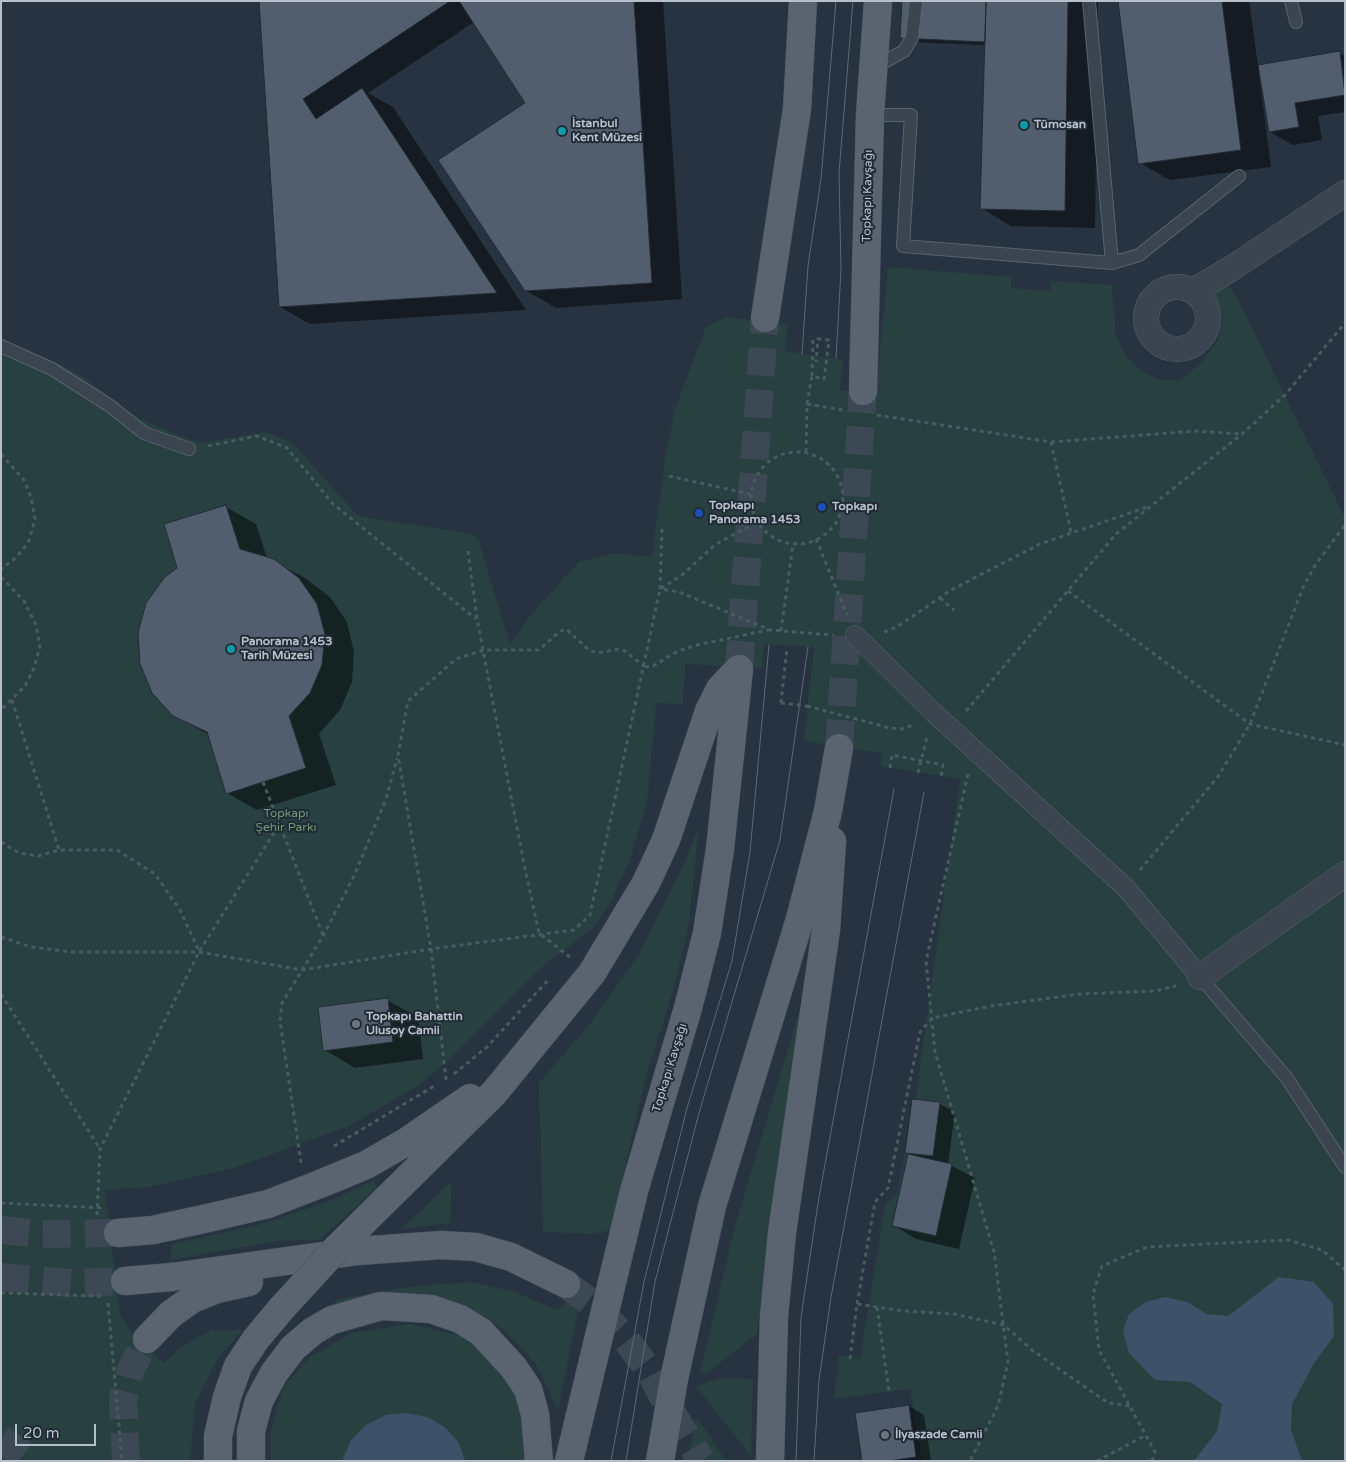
<!DOCTYPE html>
<meta charset="utf-8">
<style>
body{margin:0}
#map{position:relative;width:1346px;height:1462px;overflow:hidden;background:#273340;font-family:"Varela Round",sans-serif}
canvas{display:block}
.frame{position:absolute;inset:0;border:2px solid #b7c0ca;pointer-events:none}
.scale{position:absolute;left:15px;top:1424px;width:81px;height:22px;box-sizing:border-box;border:2px solid #b7c0ca;border-top:0;padding-left:6px;font-size:15px;line-height:18px;white-space:nowrap;color:#b7c0ca;-webkit-text-stroke:4px #202a35;paint-order:stroke}
</style>
<div id="map">
<canvas width="1346" height="1462"></canvas>
<div class="frame"></div>
<div class="scale">20 m</div>
</div>
<script>
const c = document.querySelector('canvas').getContext('2d');
c.lineJoin = 'round';
function fillPath(path, color) {
  c.fillStyle = color;
  c.fill(path, 'evenodd');
}
function shape(rows) {
  const path = new Path2D();
  for (const r of rows) {
    if (r.length === 3) {
      path.moveTo(r[0] + r[2], r[1]);
      path.arc(r[0], r[1], r[2], 0, 2 * Math.PI);
      continue;
    }
    path.moveTo(r[0], r[1]);
    for (let i = 2; i < r.length; i += 2) path.lineTo(r[i], r[i + 1]);
  }
  return path;
}
function stroke(path, color, width, dash) {
  c.strokeStyle = color;
  c.lineWidth = width;
  c.lineCap = dash ? 'butt' : 'round';
  c.setLineDash(dash || []);
  c.stroke(path);
}
function write(font, color, halo, rows, align = 'center') {
  c.font = font + ' "Varela Round",sans-serif';
  c.lineWidth = 4;
  c.setLineDash([]);
  c.textBaseline = 'middle';
  c.strokeStyle = halo;
  c.fillStyle = color;
  for (const [text, x, y, turn = 0] of rows) {
    c.save();
    c.translate(x, y);
    c.rotate((+turn || 0) * Math.PI / 180);
    c.textAlign = isNaN(turn) ? turn : align;
    if (halo) c.strokeText(text, 0, 0);
    c.fillText(text, 0, 0);
    c.restore();
  }
}
const green = shape([
 [888,267,1012,277,1011,288,1051,291,1051,281,1112,285,1116,336,1126,357,1141,371,1162,380,1180,380,1199,365,1218,340,1223,317,1213,291,1227,281,1238,300,1345,518,1345,1461,922,1461,910,1389,834,1399,839,1355,860,1359,885,1205,897,1194,916,1096,960,779,881,766,882,753,804,741,814,647,764,644,762,668,685,664,683,704,656,703,647,802,629,863,609,905,592,929,543,966,449,1060,416,1087,349,1126,234,1168,149,1187,105,1190,120,1314,129,1330,164,1363,180,1348,211,1330,243,1330,218,1358,195,1404,190,1461,1,1461,1,341,56,362,83,377,140,419,199,443,265,432,293,443,358,516,473,534,479,542,510,644,533,612,579,562,613,553,652,557,664,466,675,409,706,327,726,317,787,324,785,351,843,360,840,390,876,396],
 [699,826,689,924,673,991,647,1073,610,1230,593,1234,543,1232,539,1083,592,1021,640,953,682,868],
 [807,985,778,1159,757,1334,708,1372,700,1373,735,1226],
 [374,1180,377,1188,319,1240,277,1241,171,1260,172,1244,255,1226,327,1202],
 [452,1181,450,1223,401,1229],
 [472,1282,515,1292,557,1310,583,1287,558,1410,536,1364,502,1328,461,1306,330,1310,337,1299,416,1286],
 [409,1324,467,1337,514,1374,535,1461,271,1461,270,1436,283,1387,310,1357,352,1333],
 [720,1378,753,1379,751,1456,696,1386],
 [696,1416,726,1461,688,1461]
]);
const water = shape([
 [1279,1277,1314,1282,1333,1304,1334,1336,1314,1363,1292,1404,1291,1430,1302,1461,1194,1461,1217,1431,1222,1404,1190,1382,1155,1380,1129,1353,1123,1331,1129,1314,1146,1302,1165,1297,1187,1302,1207,1314,1228,1316],
 [406,1413,427,1417,445,1427,459,1443,465,1461,342,1461,351,1440,366,1425,386,1415]
]);
const shadow = shape([
 [260,1,663,1,682,299,556,308,525,290,527,103,474,22,368,93,393,107,526,310,310,324,280,307],
 [903,1,1098,1,1095,228,1011,226,981,208,987,45,909,42,902,37],
 [1119,1,1249,1,1258,66,1339,53,1345,56,1345,112,1318,116,1322,140,1293,145,1270,132,1261,73,1259,74,1271,167,1170,180,1140,163],
 [226,507,256,524,267,558,305,578,330,597,347,622,354,652,352,682,340,710,319,734,336,785,257,810,227,793,209,735,174,715,178,568],
 [387,1000,418,1017,423,1059,355,1068,325,1050],
 [940,1104,955,1112,948,1164,975,1178,959,1249,916,1239,893,1225,909,1154,906,1152],
 [909,1406,924,1415,931,1461,863,1461]
]);
const building = shape([
 [259,1,450,1,303,99,316,119,362,88,497,293,279,307,259,1],
 [459,1,634,1,652,283,525,291,438,160,525,103,459,1],
 [902,1,986,1,985,42,900,38,902,1],
 [986,1,1068,1,1065,211,980,209,986,1],
 [1118,1,1222,1,1241,150,1138,164,1118,1],
 [1340,51,1345,95,1295,103,1299,127,1269,132,1258,65,1340,51],
 [226,505,240,549,274,559,299,578,317,604,325,634,322,665,310,693,289,716,306,768,226,794,207,732,173,716,152,693,140,664,138,633,146,603,164,578,177,568,164,524,226,505],
 [388,998,393,1042,323,1051,318,1007,388,998],
 [912,1099,940,1102,933,1156,905,1153,912,1099],
 [908,1154,952,1164,936,1236,892,1226,908,1154],
 [909,1405,916,1457,888,1461,862,1461,855,1413,909,1405]
]);
const primaryTunnel = shape([
 [739,669,765,318],
 [839,748,863,391],
 [1,1230,42,1234,118,1233],
 [1,1277,71,1283,125,1281],
 [566,1284,590,1302,621,1333,649,1370,668,1406,701,1461],
 [1,1438,31,1461],
 [126,1461,123,1398,131,1369,147,1339]
]);
const path = shape([
 [812,376,813,339],
 [807,404,843,410],
 [877,415,1051,442,1196,431,1242,434],
 [1051,442,1071,532],
 [208,446,257,436,287,448,333,504,476,619],
 [797,498,46],
 [806,452,807,404,812,376,824,379,829,340,818,339,816,362],
 [1,454,24,480,31,497,35,519,29,541,17,557,1,569],
 [669,476,750,494],
 [662,529,660,589,679,592,770,630,833,635],
 [816,539,847,615],
 [468,551,477,619,525,869,539,933,571,958],
 [1,577,24,601,36,625,40,647,34,668,25,686,1,710],
 [1068,591,1250,724,1345,745],
 [940,598,954,610],
 [781,631,793,544],
 [884,632,897,627,951,590,1040,544,1150,506],
 [645,667,653,666,678,651,697,645,768,630],
 [12,700,59,850],
 [781,703,787,648],
 [807,706,890,728,904,729,912,725],
 [966,711,1116,534,1242,434,1285,395,1345,323],
 [890,768,892,755,943,765,941,777],
 [918,773,927,737],
 [968,774,926,961,935,1052,994,1252,1008,1362,998,1406,970,1461],
 [263,782,323,935],
 [1,842,19,853,38,856,59,850,117,850,155,874,180,910,199,951],
 [1140,870,1217,778,1250,724,1304,585,1316,564,1345,525],
 [1,937,31,947,71,952,199,952,302,970,431,949,574,930,590,915,660,589,682,575,716,544,757,522],
 [1,994,100,1149],
 [454,1074,488,1046,548,980],
 [446,1080,431,949,398,755,408,701,456,659,484,650,539,650,559,632,566,629,589,650,598,653,618,649,625,651,645,667],
 [334,1146,436,1085],
 [301,1163,280,1021,282,1003,323,936,354,876,386,799,397,758],
 [1,1203,105,1208],
 [97,1215,100,1149,199,952,280,823],
 [1,1293,101,1296],
 [108,1303,122,1461],
 [857,1304,875,1202,888,1188,920,1032,932,1018,991,1006,1080,994,1155,991,1176,986],
 [877,1307,889,1391],
 [850,1359,857,1304,904,1311,954,1314,1004,1325,1032,1350,1108,1403,1130,1406],
 [1097,1461,1146,1435],
 [1152,1461,1155,1452,1099,1350,1093,1294,1102,1266,1147,1247,1288,1240,1322,1250,1345,1270]
]);
const service = shape([
 [1089,1,1112,263],
 [1291,1,1296,22],
 [873,68,904,51,912,38,916,1],
 [870,115,911,115,903,246,1112,263,1139,255,1239,176],
 [1,346,52,369,110,406,144,433,189,449],
 [1200,977,1286,1077,1345,1167]
]);
const pedestrian = shape([
 [855,635,934,713,1126,888,1200,977]
]);
const minor = shape([
 [1177,318,31],
 [1193,291,1229,270,1345,193],
 [1200,977,1345,874]
]);
const primary = shape([
 [765,318,797,109,803,1],
 [863,391,870,115,878,1],
 [118,1233,153,1230,208,1218,268,1204,320,1184,366,1165,406,1142,470,1098],
 [337,1248,494,1093,592,973,646,883,666,840,709,711,720,689,739,669],
 [125,1281,172,1277,358,1251,441,1245,476,1247,511,1257,566,1284],
 [147,1339,171,1314,192,1299,217,1289,249,1282],
 [218,1461,218,1436,227,1397,238,1366,256,1339,281,1309],
 [251,1461,251,1431,259,1401,274,1373,293,1348,313,1331,332,1320,381,1306,431,1309,460,1319,481,1332,514,1368,528,1389,535,1414,539,1461],
 [569,1461,634,1191,688,1008,707,933,720,849,739,669],
 [660,1461,674,1379,712,1206,800,919,828,811,839,748],
 [770,1461,774,1316,782,1233,826,930,832,841]
]);
const tram = shape([
 [802,354,808,266,821,179,836,1],
 [836,358,841,270,839,173,853,1],
 [611,1461,644,1282,687,1108,732,961,750,852,769,645],
 [626,1461,655,1282,699,1113,780,840,808,647],
 [796,1461,801,1317,819,1197,894,789],
 [814,1461,819,1380,831,1297,924,792]
]);
const pathBridge = shape([
 [781,703,807,706]
]);
const primaryBridge = shape([
 [281,1309,337,1248]
]);
const markers = [
 [1024,125,5,"#0f9aa8"],
 [562,131,5,"#0f9aa8"],
 [822,507,5,"#1a4fb4"],
 [699,513,5,"#1a4fb4"],
 [231,649,5,"#0f9aa8"],
 [356,1024,5,"#6b7280"],
 [885,1435,5,"#6b7280"]
];
const poiNames = [
 ["İstanbul",572,124],
 ["Kent Müzesi",572,138],
 ["Tümosan",1034,125],
 ["Topkapı",709,506],
 ["Panorama 1453",709,520],
 ["Topkapı",832,507],
 ["Panorama 1453",241,642],
 ["Tarih Müzesi",241,656],
 ["Topkapı Bahattin",366,1017],
 ["Ulusoy Camii",366,1031],
 ["İlyaszade Camii",895,1435]
];
const streetNames = [
 ["Topkapı Kavşağı",868,196,-89],
 ["Topkapı Kavşağı",670,1068,-73]
];
const parkNames = [
 ["Topkapı",286,814],
 ["Şehir Parkı",286,828]
];
fillPath(green, '#294041');
fillPath(water, '#3d5268');
fillPath(shadow, '#0007');
fillPath(building, '#525e6d');
stroke(building, '#222c37', 1);
stroke(primaryTunnel, '#3d4855', 28, [28, 14]);
stroke(service, '#59636d', 14);
stroke(pedestrian, '#59636d', 20);
stroke(minor, '#59636d', 26);
stroke(primary, '#444e59', 29);
stroke(path, '#475c5e', 3, [4, 4]);
stroke(service, '#3b4550', 12);
stroke(pedestrian, '#3b4550', 19);
stroke(minor, '#3b4550', 25);
stroke(primary, '#596470', 28);
stroke(tram, '#5d6977', 1);
stroke(primaryBridge, '#444e59', 29, []);
stroke(pathBridge, '#475c5e', 3, [4, 4]);
stroke(primaryBridge, '#596470', 28);
for (const [x, y, r, color] of markers) {
  const dot = new Path2D();
  dot.arc(x, y, r, 0, 2 * Math.PI);
  c.fillStyle = color;
  c.fill(dot);
  stroke(dot, '#202a35', 2);
}
write('bold 12px', '#b7c0ca', '#202a35', poiNames, 'left');
write('12px', '#b7c0ca', '#202a35', streetNames);
write('12px', '#6f9a77', '#202a35', parkNames);
</script>
